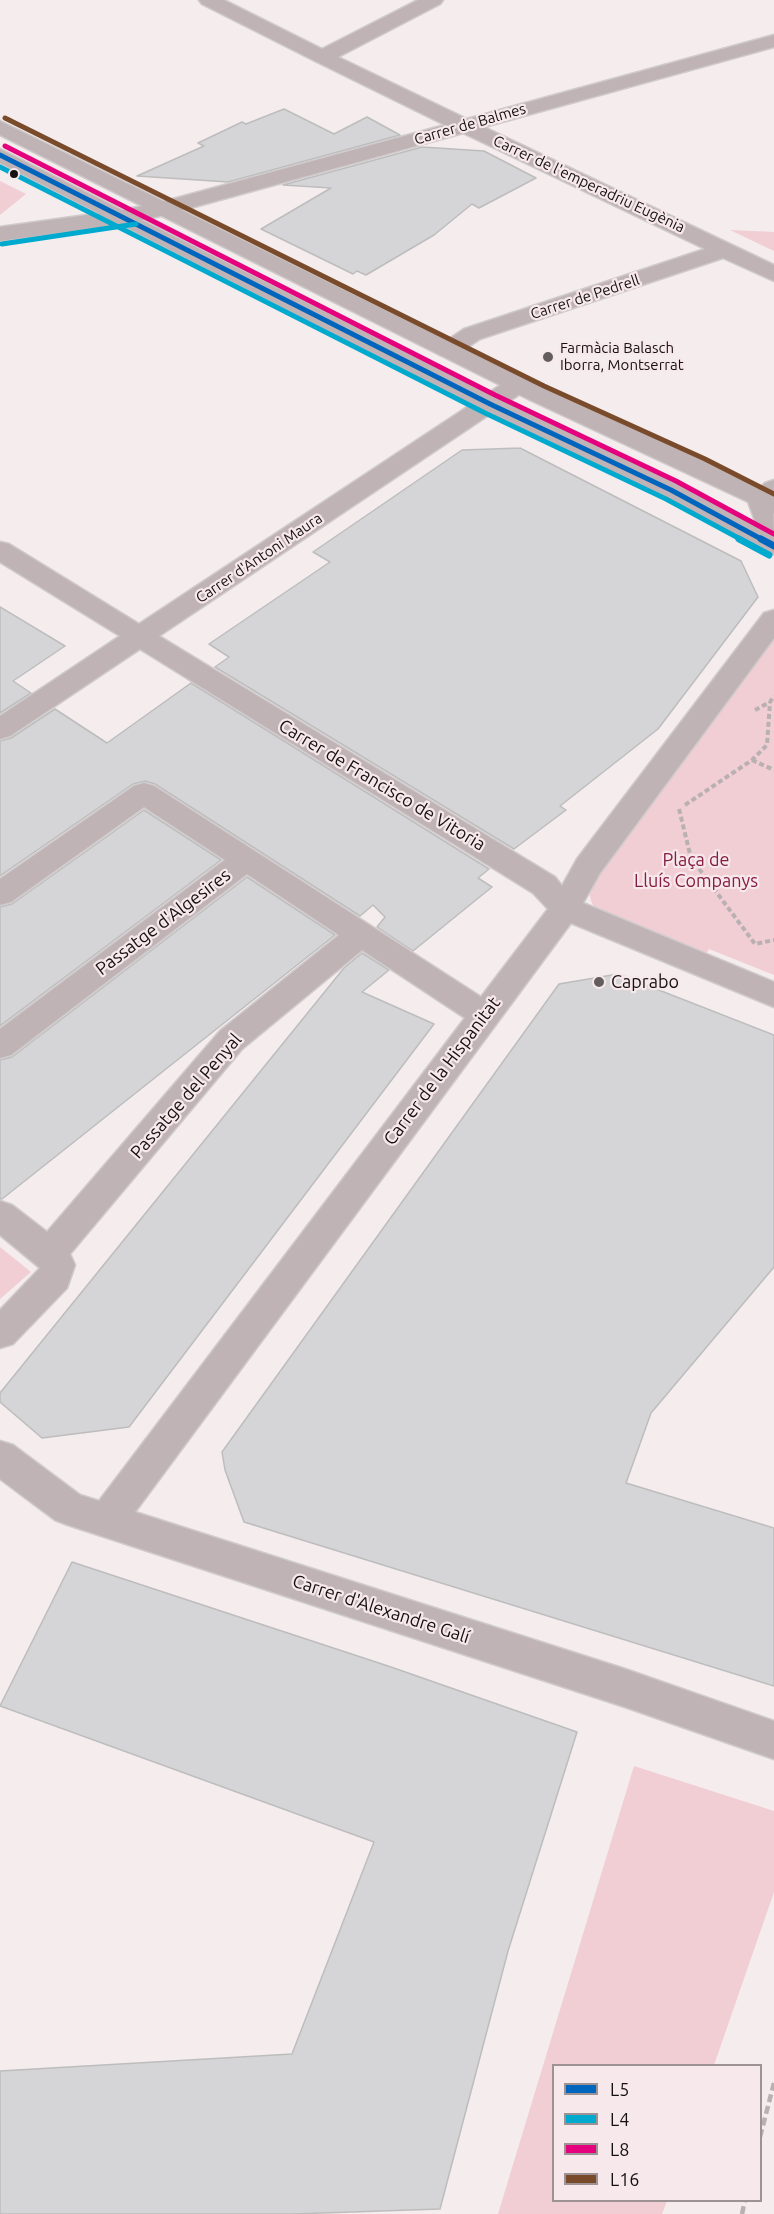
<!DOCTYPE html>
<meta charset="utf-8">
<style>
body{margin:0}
#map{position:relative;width:774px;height:2214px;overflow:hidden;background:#f4eced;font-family:Ubuntu,sans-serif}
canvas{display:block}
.legend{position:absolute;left:552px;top:2064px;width:210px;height:138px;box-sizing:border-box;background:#f7e8eb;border:2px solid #9d9294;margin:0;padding:8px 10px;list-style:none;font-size:18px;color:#151011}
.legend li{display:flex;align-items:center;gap:12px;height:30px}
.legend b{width:30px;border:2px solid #9d9294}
</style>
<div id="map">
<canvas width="774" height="2214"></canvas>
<ul class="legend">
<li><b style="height:8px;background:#0065bd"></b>L5</li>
<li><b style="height:8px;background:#00a9ce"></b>L4</li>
<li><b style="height:8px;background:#e5007d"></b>L8</li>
<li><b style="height:8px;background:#7a4b2a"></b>L16</li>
</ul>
</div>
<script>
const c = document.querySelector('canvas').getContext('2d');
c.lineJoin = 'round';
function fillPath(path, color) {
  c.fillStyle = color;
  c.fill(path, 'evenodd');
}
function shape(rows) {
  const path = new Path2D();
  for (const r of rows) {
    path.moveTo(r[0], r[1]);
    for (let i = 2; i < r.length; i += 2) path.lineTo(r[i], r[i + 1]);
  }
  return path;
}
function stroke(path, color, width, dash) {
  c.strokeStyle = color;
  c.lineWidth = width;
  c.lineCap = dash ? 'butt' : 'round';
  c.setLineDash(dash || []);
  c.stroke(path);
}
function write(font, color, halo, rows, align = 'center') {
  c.font = font + ' Ubuntu,sans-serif';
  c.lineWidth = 4.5;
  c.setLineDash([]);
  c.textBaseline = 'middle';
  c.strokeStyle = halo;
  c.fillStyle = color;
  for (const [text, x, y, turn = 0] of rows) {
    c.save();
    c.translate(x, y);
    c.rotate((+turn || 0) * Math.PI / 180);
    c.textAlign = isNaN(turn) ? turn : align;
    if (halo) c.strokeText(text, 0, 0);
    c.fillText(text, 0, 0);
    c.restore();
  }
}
const green = shape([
 [0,181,26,194,0,215],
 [730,230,774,232,774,251],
 [774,636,774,975,709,949,703,959,597,913,591,901,589,891,592,880],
 [0,1247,31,1272,0,1299],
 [634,1766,774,1811,774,1892,714,2065,554,2066,554,2200,667,2201,662,2214,498,2214]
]);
const building = shape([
 [284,109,334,134,367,117,400,135,228,182,137,176,204,146,198,143,242,122,246,124,284,109],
 [422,147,484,151,536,178,479,208,472,204,434,235,366,275,357,271,353,274,261,229,331,188,283,185,422,147],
 [520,448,741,561,758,597,658,729,560,806,566,810,514,849,215,667,229,657,209,644,330,562,313,552,462,450,520,448],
 [0,607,65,646,13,681,31,693,0,713,0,607],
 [191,683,489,869,478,878,492,887,413,951,377,927,385,917,373,905,360,916,155,784,145,781,133,784,0,876,0,741,11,738,55,709,107,743,191,683],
 [144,810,221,860,0,1026,0,907,12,904,144,810],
 [247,877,335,935,2,1199,0,1199,0,1060,12,1057,247,877],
 [362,953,389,970,362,992,434,1024,129,1427,42,1438,0,1402,0,1393,344,968,362,953],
 [618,974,774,1035,774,1267,651,1413,626,1483,774,1528,774,1686,244,1522,225,1470,222,1452,559,984,618,974],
 [72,1562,391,1667,577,1732,508,1951,440,2209,293,2214,0,2214,0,2071,292,2054,374,1842,0,1706,72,1562]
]);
const pathFar1 = shape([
 [755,710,770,702,774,696],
 [752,760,774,770],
 [685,805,752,760,767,745,770,702],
 [679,809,691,858,755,944,774,940]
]);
const path = shape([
 [760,2137,774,2083],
 [742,2214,745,2200]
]);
const minor = shape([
 [199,0,224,0,322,49,418,0,443,0,440,4,338,57,467,119,774,35,774,47,484,127,774,265,774,281,723,258,480,339,456,355,448,357,440,355,436,350,440,345,464,329,705,249,463,133,165,215,123,224,0,241,0,227,123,210,162,202,445,125,315,61,202,4,199,0],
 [517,378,526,380,529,385,526,390,159,636,555,877,562,886,577,859,764,613,774,610,774,638,600,873,583,903,774,982,774,1007,571,923,135,1512,625,1669,774,1721,774,1759,625,1707,68,1525,55,1520,0,1479,0,1441,13,1445,80,1495,99,1501,465,1018,362,950,242,1049,70,1254,75,1265,67,1288,13,1344,0,1348,0,1310,40,1268,0,1235,0,1201,12,1205,47,1232,220,1031,339,935,247,874,11,1055,0,1058,0,1029,225,860,144,807,11,902,0,905,0,879,134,786,144,783,154,786,481,997,548,909,533,893,140,649,10,736,0,739,0,716,120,636,0,562,0,542,9,544,139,624,508,380,517,378],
 [774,480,773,501,774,537,765,535,758,529,747,499,765,483,774,480]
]);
const tertiary = shape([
 [0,121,548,390,710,464,774,496,774,514,530,400,0,135,0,121],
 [0,149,499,399,680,485,774,535,774,554,765,552,662,495,481,409,0,163,0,149]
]);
const bus1Far1 = shape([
 [0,155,490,404,671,490,763,540]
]);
const bus1 = shape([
 [761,539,774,546]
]);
const bus2Far1 = shape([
 [0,167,485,413,666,499,742,540],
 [2,244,136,224]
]);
const bus2 = shape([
 [739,539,769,555]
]);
const bus3 = shape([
 [5,146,495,395,676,481,774,534]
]);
const bus4 = shape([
 [5,118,544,386,705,459,774,494]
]);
const markers = [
 [14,174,5,"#151011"],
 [548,357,6,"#635d5e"],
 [599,982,6,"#635d5e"]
];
const farStreetnames = [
 ["Carrer de Balmes",470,124,-16],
 ["Carrer de l'emperadriu Eugènia",589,184,25],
 ["Carrer de Pedrell",585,297,-18],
 ["Carrer d'Antoni Maura",259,558,-34]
];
const farPoinames = [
 ["Farmàcia Balasch",560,348],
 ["Iborra, Montserrat",560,365]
];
const streetNames = [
 ["Carrer de Francisco de Vitoria",382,785,31],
 ["Passatge d'Algesires",163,922,-37],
 ["Carrer de la Hispanitat",442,1071,-53],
 ["Passatge del Penyal",186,1096,-49],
 ["Carrer d'Alexandre Galí",381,1609,18]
];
const parkNames = [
 ["Plaça de",696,860],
 ["Lluís Companys",696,881]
];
const poiNames = [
 ["Caprabo",611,982]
];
fillPath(green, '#f1cdd4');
fillPath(building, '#d5d4d6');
stroke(building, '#bebdbe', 1.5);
stroke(minor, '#cfcacb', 3);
stroke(tertiary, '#cfcacb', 3);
stroke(pathFar1, '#b9b0b2', 4, [5, 3]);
stroke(path, '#b9b0b2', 4.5, [8, 4]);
fillPath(minor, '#c0b3b6');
fillPath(tertiary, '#c0b3b6');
stroke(bus1Far1, '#0065bd', 5);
stroke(bus1, '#0065bd', 7);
stroke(bus2Far1, '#00a9ce', 5);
stroke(bus2, '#00a9ce', 7);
stroke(bus3, '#e5007d', 5);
stroke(bus4, '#7a4b2a', 5);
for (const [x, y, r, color] of markers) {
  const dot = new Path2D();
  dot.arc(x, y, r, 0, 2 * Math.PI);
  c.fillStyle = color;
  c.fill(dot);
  stroke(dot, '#f7e8eb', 2);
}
write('15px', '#151011', '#f7e8eb', farStreetnames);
write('15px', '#151011', '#f7e8eb', farPoinames, 'left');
write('18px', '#151011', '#f7e8eb', streetNames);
write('18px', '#851d43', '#f7e8eb', parkNames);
write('18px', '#151011', '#f7e8eb', poiNames, 'left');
</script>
